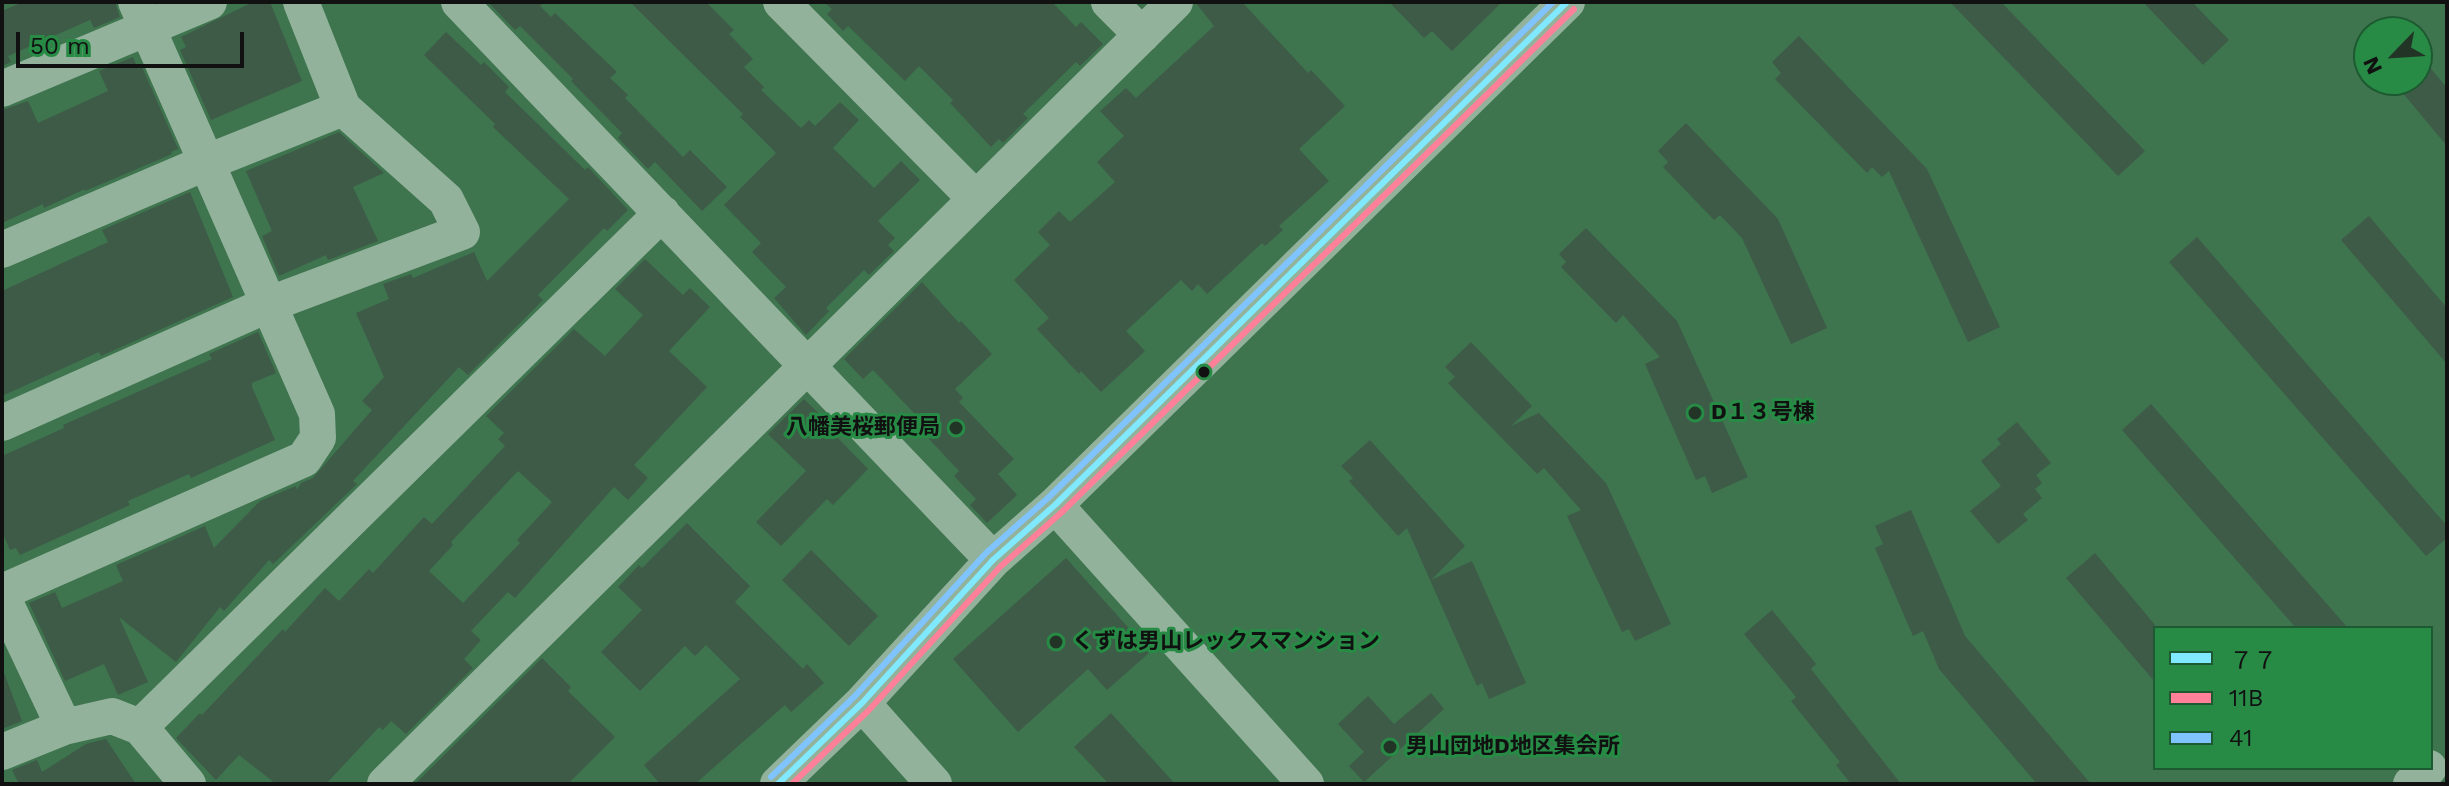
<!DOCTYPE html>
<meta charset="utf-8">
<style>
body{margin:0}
#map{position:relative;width:2449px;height:786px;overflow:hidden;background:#3e744e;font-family:"Work Sans","Noto Sans JP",sans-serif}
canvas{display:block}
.frame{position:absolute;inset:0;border:4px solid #111;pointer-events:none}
.legend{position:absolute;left:2153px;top:626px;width:280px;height:144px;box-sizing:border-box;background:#278b46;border:2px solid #1e5a31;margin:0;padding:10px 14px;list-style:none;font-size:24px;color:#111}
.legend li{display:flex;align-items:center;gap:16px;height:40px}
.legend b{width:40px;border:2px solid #1e5a31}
.north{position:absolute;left:2353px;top:16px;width:80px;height:80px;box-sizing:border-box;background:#278b46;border:2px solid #1e5a31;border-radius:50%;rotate:245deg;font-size:22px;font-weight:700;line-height:32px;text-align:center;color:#111}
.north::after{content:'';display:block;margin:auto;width:28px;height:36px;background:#213426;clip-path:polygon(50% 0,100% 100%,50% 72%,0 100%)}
.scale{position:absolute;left:16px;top:32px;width:228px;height:36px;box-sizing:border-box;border:4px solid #111;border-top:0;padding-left:10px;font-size:24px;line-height:28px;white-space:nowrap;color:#111;-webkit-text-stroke:6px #278b46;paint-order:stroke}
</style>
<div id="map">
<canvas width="2449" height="786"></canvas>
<div class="frame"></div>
<ul class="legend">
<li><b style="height:10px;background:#80e8ff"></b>７７</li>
<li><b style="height:10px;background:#ff8098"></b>11B</li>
<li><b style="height:10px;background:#80c4ff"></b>41</li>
</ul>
<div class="north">N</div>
<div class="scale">50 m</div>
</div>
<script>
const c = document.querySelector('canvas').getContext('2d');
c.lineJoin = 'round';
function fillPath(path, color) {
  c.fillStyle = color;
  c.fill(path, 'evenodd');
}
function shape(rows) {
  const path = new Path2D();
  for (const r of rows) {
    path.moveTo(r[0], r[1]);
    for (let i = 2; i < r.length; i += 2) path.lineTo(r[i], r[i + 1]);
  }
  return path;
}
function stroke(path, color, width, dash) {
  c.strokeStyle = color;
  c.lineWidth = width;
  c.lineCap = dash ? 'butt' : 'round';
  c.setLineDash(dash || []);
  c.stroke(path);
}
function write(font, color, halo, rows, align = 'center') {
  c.font = font + ' "Work Sans","Noto Sans JP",sans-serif';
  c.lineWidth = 6;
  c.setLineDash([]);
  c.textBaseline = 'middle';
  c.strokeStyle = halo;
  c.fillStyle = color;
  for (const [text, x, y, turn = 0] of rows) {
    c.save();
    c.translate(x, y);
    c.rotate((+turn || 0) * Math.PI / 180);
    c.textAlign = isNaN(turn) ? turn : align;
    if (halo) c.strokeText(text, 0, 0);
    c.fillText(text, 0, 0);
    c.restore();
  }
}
const building = shape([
 [23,2,115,2,120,17,94,28,90,20,8,56,11,62,2,66,2,11],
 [253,2,270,2,302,81,211,120,180,50,186,47,181,37],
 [488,2,544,2,540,6,551,17,555,13,617,72,610,78,628,95,625,98,683,157,690,150,727,187,702,211,655,162,648,169,618,138,622,133,571,81,573,79,520,26,515,30],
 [630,2,706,2,734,30,729,34,753,59,744,67,764,87,761,90,801,128,809,120,815,126,840,102,859,120,833,148,874,188,901,161,920,180,878,221,895,238,888,245,894,251,869,275,864,270,826,308,829,311,806,335,774,298,786,287,752,252,761,243,724,205,776,153,740,117,743,114],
 [824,2,1052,2,1076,27,1081,22,1103,44,1080,66,1076,62,1023,114,1028,118,1003,143,999,139,991,147,950,103,953,100,919,66,905,81,848,26,843,31,827,14,832,9],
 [1195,2,1242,2,1308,73,1311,70,1345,106,1299,149,1329,181,1279,226,1283,230,1265,246,1262,243,1207,294,1198,284,1192,291,1181,280,1126,331,1145,351,1101,392,1081,371,1079,374,1037,329,1049,318,1014,280,1050,245,1038,232,1059,211,1070,222,1115,182,1097,162,1124,136,1100,111,1126,88,1136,98,1214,26],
 [1389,2,1502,2,1452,51,1432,31,1424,38],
 [1950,2,2001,2,2145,151,2118,176],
 [2143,2,2192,2,2229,40,2203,65],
 [446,32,481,65,484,62,509,87,505,92,585,170,588,167,628,210,607,231,604,228,538,295,543,300,468,375,459,367,353,481,357,484,273,564,269,560,224,611,220,607,176,662,119,617,148,682,118,695,104,664,65,681,29,603,55,592,62,608,123,581,116,565,205,526,214,548,260,501,296,486,297,490,301,483,313,478,372,410,362,401,384,377,356,313,389,299,383,284,411,274,413,278,474,252,487,281,569,199,493,127,495,124,424,55],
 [1799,36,1927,169,2000,327,1968,342,1889,171,1882,177,1872,167,1867,173,1775,79,1781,73,1772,62],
 [2417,52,2447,88,2447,146,2392,80,2417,80],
 [133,57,138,69,142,67,178,149,171,152,172,154,85,191,85,189,44,208,43,204,2,223,2,110,28,101,38,123,108,91,99,71],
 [1686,123,1778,219,1827,328,1791,344,1742,238,1720,215,1714,220,1663,167,1668,162,1658,151],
 [339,132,384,173,353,187,378,241,328,260,326,255,279,276,262,236,272,231,246,171],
 [190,192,233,297,101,356,99,352,2,396,2,291,108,242,102,230],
 [2369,216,2447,308,2447,364,2341,240],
 [1586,228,1677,321,1748,477,1712,493,1705,476,1696,480,1645,364,1660,357,1623,315,1616,323,1561,267,1566,262,1559,254],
 [2197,237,2447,526,2447,538,2426,556,2169,262],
 [645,259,683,295,690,288,710,307,669,351,707,387,634,465,648,478,628,500,614,487,515,598,508,592,471,631,481,640,464,659,473,668,406,734,391,721,383,730,379,727,326,784,276,784,239,755,216,780,176,738,200,713,202,715,283,629,285,632,325,588,339,601,369,569,373,573,424,517,432,524,505,446,498,439,504,433,486,416,574,329,605,356,643,315,615,289],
 [518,471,552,502,517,540,520,543,463,603,429,571,453,545,451,542],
 [922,282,959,323,961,321,992,354,955,389,963,398,959,402,1014,459,998,474,1017,495,987,523,970,505,976,499,954,476,959,471,929,439,934,434,873,370,863,379,844,359],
 [258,332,276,373,252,383,252,387,275,440,191,478,189,474,128,501,130,505,20,555,16,548,10,550,2,532,2,456,64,428,63,425,212,359,209,354],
 [1471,342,1532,406,1511,426,1539,413,1606,483,1671,624,1635,641,1629,629,1622,632,1567,516,1581,510,1544,468,1537,474,1448,383,1455,377,1445,367],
 [804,399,838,432,835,435,868,469,833,505,827,499,781,546,756,522,806,471,768,434],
 [2151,404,2348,628,2296,628,2122,430],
 [2017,422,2051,463,2036,475,2042,483,2035,489,2042,498,2023,514,2028,520,1998,544,1970,511,2001,486,1981,461,2001,444,1997,439],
 [1370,440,1465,546,1431,580,1472,561,1526,683,1489,699,1482,683,1477,686,1407,528,1398,536,1349,481,1353,478,1341,466],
 [1911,510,1965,636,2091,784,2037,784,1939,669,1923,631,1913,636,1875,548,1883,544,1875,526],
 [687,523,750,586,735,602,803,669,807,664,824,683,791,712,785,705,695,784,660,784,644,765,740,679,706,645,695,656,685,646,640,691,601,652,642,610,618,587,639,565,642,568],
 [811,550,878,616,849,646,782,580],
 [2095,553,2155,625,2155,682,2066,578],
 [1066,558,1150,652,1107,690,1088,669,1018,732,953,659],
 [1772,610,1816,664,1811,669,1901,784,1851,784,1836,765,1840,762,1791,701,1796,697,1744,634],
 [542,658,571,687,568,691,615,737,568,784,415,784],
 [2,673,4,673,22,721,2,729],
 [1431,693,1444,709,1364,782,1349,766,1364,752,1338,724,1368,696,1394,724],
 [1111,713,1175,784,1109,784,1074,747],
 [106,739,136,784,19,784,12,770,37,760,42,772,86,744]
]);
const minor = shape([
 [459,2,993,560],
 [781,2,976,199],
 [1109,2,1142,35],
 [2,89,209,2],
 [2,250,205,163,343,108],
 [2,423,267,305,462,232,446,200,343,108,301,2],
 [1055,505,1306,784],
 [2,592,304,459,318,438,317,414,136,2],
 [2,596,64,727],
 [862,703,934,784],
 [140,727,662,213],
 [2,752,64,727,112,716,140,727,188,784],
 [385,784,1175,2],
 [778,784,862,703,993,560,1055,505,1567,2],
 [2411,784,2429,768]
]);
const bus1 = shape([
 [778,784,862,703,993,560,1055,505,1567,2]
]);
const bus2 = shape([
 [792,784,869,710,1000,567,1062,512,1574,9]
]);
const bus3 = shape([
 [771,777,855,696,986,553,1048,498,1553,2]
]);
const markers = [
 [1204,372,7,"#111"],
 [1695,413,8,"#213426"],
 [956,428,8,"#213426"],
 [1056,642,8,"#213426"],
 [1390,747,8,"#213426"]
];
const poiNames = [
 ["D１３号棟",1711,413],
 ["八幡美桜郵便局",940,428,"right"],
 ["くずは男山レックスマンション",1072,642],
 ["男山団地D地区集会所",1406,747]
];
fillPath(building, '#3e5b48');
stroke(minor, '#92b29b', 36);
stroke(bus1, '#80e8ff', 6);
stroke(bus2, '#ff8098', 6);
stroke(bus3, '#80c4ff', 6);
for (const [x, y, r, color] of markers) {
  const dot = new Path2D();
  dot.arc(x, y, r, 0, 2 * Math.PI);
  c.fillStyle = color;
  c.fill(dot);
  stroke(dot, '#278b46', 3);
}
write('bold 22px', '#111', '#278b46', poiNames, 'left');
</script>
